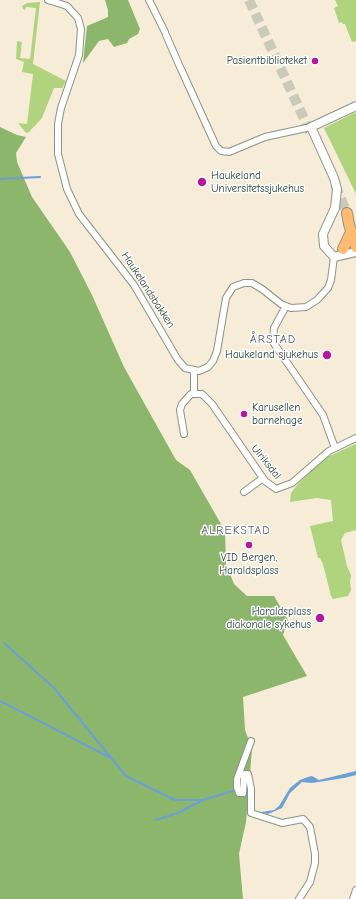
<!DOCTYPE html>
<meta charset="utf-8">
<style>
body{margin:0}
canvas{display:block;background:#f6ecd8}
</style>
<canvas width="356" height="899"></canvas>
<script>
const c = document.querySelector('canvas').getContext('2d');
c.lineJoin = 'round';
function fillPath(path, color) {
  c.fillStyle = color;
  c.fill(path, 'evenodd');
}
function shape(rows) {
  const path = new Path2D();
  for (const r of rows) {
    path.moveTo(r[0], r[1]);
    for (let i = 2; i < r.length; i += 2) path.lineTo(r[i], r[i + 1]);
  }
  return path;
}
function stroke(path, color, width, dash) {
  c.strokeStyle = color;
  c.lineWidth = width;
  c.lineCap = dash ? 'butt' : 'round';
  c.setLineDash(dash || []);
  c.stroke(path);
}
function write(font, color, halo, rows, align = 'center') {
  c.font = font + ' "Comic Neue",sans-serif';
  c.lineWidth = 3;
  c.setLineDash([]);
  c.textBaseline = 'middle';
  c.strokeStyle = halo;
  c.fillStyle = color;
  for (const [text, x, y, turn = 0] of rows) {
    c.save();
    c.translate(x, y);
    c.rotate((+turn || 0) * Math.PI / 180);
    c.textAlign = isNaN(turn) ? turn : align;
    if (halo) c.strokeText(text, 0, 0);
    c.fillText(text, 0, 0);
    c.restore();
  }
}
const green = shape([
 [335,0,356,0,356,41,352,42,345,24,343,24,342,22,339,23,334,8,338,6],
 [40,2,33,64,66,81,62,88,54,88,42,118,29,132,26,133,18,123,27,124,33,74,22,72,24,62,16,59,17,41,22,42,20,58,30,59,36,8,26,7,25,10,23,9,22,6,27,3],
 [356,112,356,194,324,128],
 [356,444,356,530,345,533,341,540,347,566,351,575,350,582,351,590,348,596,333,599,331,596,323,564,320,558,318,558,310,526,333,521,331,500,317,498,290,502,291,493,297,485,323,459]
]);
const forest = shape([
 [105,0,128,0,140,29,138,34,129,39,127,43,114,47,108,39,99,41,83,63,87,26,108,17,108,10],
 [0,127,17,135,26,137,16,153,17,162,32,197,70,252,92,295,124,367,176,460,190,470,225,531,226,564,234,584,247,596,274,596,288,620,283,635,307,676,243,697,245,730,252,749,246,822,239,854,243,899,0,899]
]);
const water = shape([
 [356,771,356,775,344,778,312,783,302,782,290,793,282,808,268,814,253,811,262,812,274,810,279,806,290,788,300,780,308,777,312,776,319,780]
]);
const stream = shape([
 [0,179,40,177],
 [4,643,54,688,126,776,175,800,203,800,236,790],
 [0,701,111,758],
 [156,820,178,813,203,800]
]);
const primaryTunnel = shape([
 [249,0,312,136],
 [335,185,347,213]
]);
const minor = shape([
 [48,0,67,6,78,18,81,29,79,55,61,108,58,124,58,154,67,189,79,214,134,285,178,360,185,368,199,371,208,367,213,361,217,351,226,298,233,287,244,283,252,283,262,289,281,304,291,308,306,307,317,300,328,288,331,280,334,257],
 [149,0,165,32],
 [166,35,180,67],
 [181,69,216,146,221,151,229,152,265,137,311,127],
 [286,306,274,328,273,342,323,415,335,448],
 [194,371,194,393],
 [184,434,180,410,182,404,191,394,202,394,212,404,265,481,276,489,292,483,329,451,356,438],
 [244,492,263,478],
 [251,741,237,779,237,787,239,793,243,793,244,777,245,774,248,774,251,789,251,813,282,823,303,819,310,827,315,854,315,863,310,882,299,899],
 [353,899,356,890]
]);
const tertiary = shape([
 [356,106,311,127,334,178,337,189,335,208,323,234,324,246,334,257,356,252]
]);
const primary = shape([
 [347,213,349,224,356,247],
 [343,249,351,232]
]);
const markers = [
 [315,61,4,"#b5179e"],
 [202,182,5,"#b5179e"],
 [327,355,5,"#b5179e"],
 [244,414,4,"#b5179e"],
 [249,545,4,"#b5179e"],
 [320,618,5,"#b5179e"]
];
const poiNames = [
 ["Pasientbiblioteket",307,61],
 ["Haukeland",211,176,"left"],
 ["Universitetssjukehus",211,189,"left"],
 ["Haukeland sjukehus",318,355],
 ["Karusellen",252,408,"left"],
 ["barnehage",252,421,"left"],
 ["VID Bergen,",249,558,"center"],
 ["Haraldsplass",249,571,"center"],
 ["Haraldsplass",311,612],
 ["diakonale sykehus",311,625]
];
const streetNames = [
 ["Haukelandsbakken",148,290,57],
 ["Ulriksdal",266,462,51]
];
const neighbourhoodNames = [
 ["ÅRSTAD",273,340],
 ["ALREKSTAD",236,531]
];
fillPath(green, '#afd47d');
fillPath(forest, '#8bb66c');
fillPath(water, '#6b9fd7');
stroke(stream, '#6b9fd7', 2);
stroke(primaryTunnel, '#cbc9b7', 10, [10, 5]);
stroke(minor, '#8a9486', 8);
stroke(tertiary, '#8a9486', 10);
stroke(primary, '#8a9486', 12);
stroke(minor, '#fff', 6);
stroke(tertiary, '#fff', 8);
stroke(primary, '#febb71', 10);
for (const [x, y, r, color] of markers) {
  const dot = new Path2D();
  dot.arc(x, y, r, 0, 2 * Math.PI);
  c.fillStyle = color;
  c.fill(dot);
  stroke(dot, '#fff', 1.5);
}
write('11px', '#1f3d34', '#fff', poiNames, 'right');
write('11px', '#1f3d34', '#fff', streetNames);
c.letterSpacing = '1px';
write('12px', '#555e65', '#fff', neighbourhoodNames);
c.letterSpacing = '0px';
</script>
